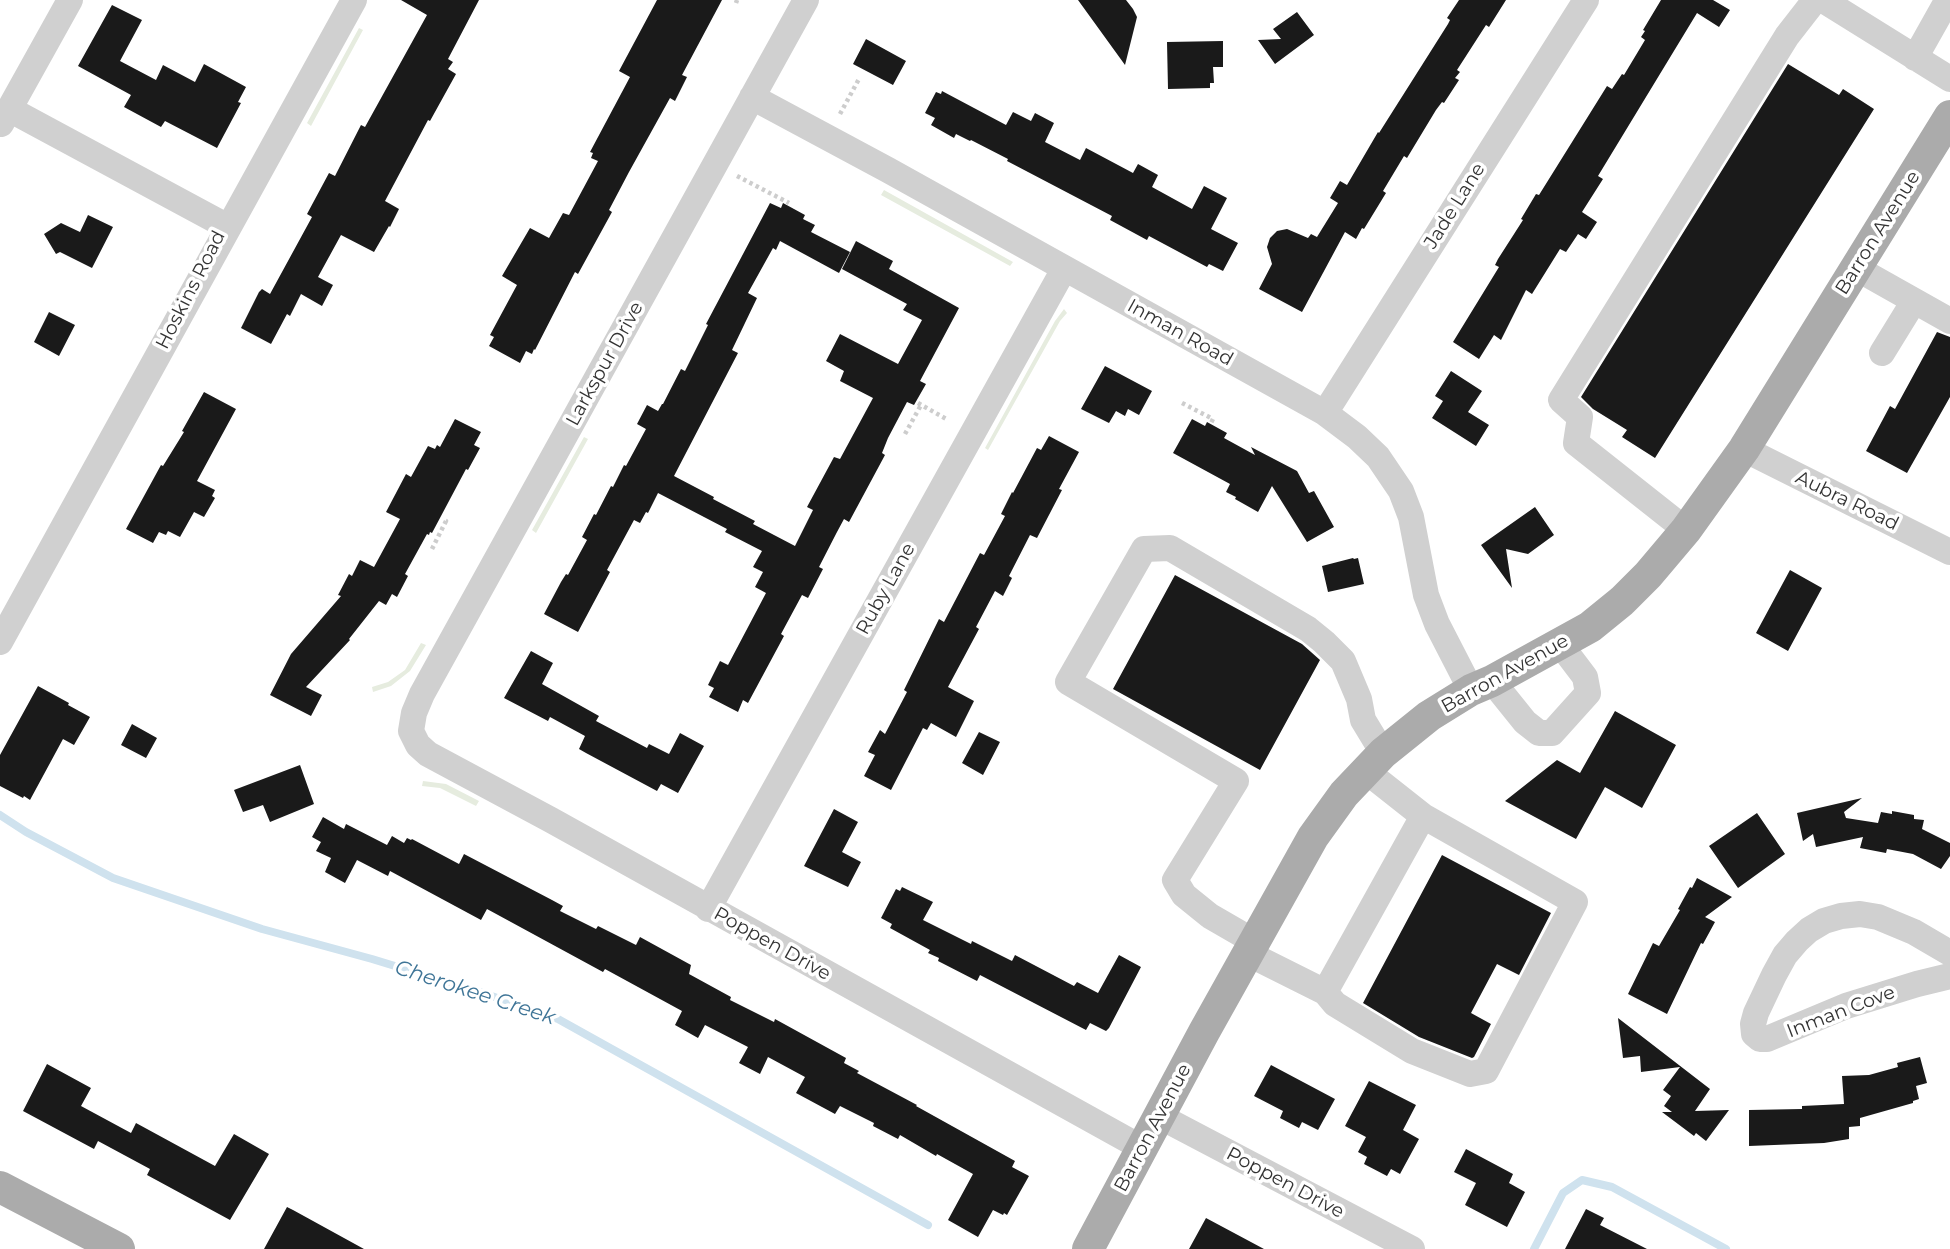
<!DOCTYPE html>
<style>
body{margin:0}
canvas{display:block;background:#fff}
</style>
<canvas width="1950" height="1249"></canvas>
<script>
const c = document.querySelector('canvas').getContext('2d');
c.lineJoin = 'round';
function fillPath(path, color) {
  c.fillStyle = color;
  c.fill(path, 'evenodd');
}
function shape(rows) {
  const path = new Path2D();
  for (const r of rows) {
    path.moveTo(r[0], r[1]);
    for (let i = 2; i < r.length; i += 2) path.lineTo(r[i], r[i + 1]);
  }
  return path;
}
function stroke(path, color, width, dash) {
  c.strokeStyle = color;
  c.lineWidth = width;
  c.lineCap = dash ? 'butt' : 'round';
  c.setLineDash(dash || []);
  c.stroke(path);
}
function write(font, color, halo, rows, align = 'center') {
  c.font = font + ' Montserrat,sans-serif';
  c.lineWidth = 7;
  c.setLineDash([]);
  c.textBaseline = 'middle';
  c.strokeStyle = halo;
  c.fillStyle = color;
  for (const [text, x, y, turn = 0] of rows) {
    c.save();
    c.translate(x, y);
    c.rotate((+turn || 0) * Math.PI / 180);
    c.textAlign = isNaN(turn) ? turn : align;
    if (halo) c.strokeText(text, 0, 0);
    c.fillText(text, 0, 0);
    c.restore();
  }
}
const green = shape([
 [359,28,363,30,311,126,307,123],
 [884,190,1013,262,1010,266,881,195],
 [1064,309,1067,313,1060,321,988,450,985,448,1055,321],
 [584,437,588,439,536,533,532,530],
 [421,643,426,645,410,671,391,686,373,692,372,687,388,682,405,670],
 [423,781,446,784,479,801,476,806,440,788,422,786]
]);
const stream = shape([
 [0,815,26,832,113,878,262,929,372,959,480,992,558,1019,928,1225],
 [1534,1249,1563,1193,1582,1180,1612,1187,1726,1249]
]);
const building = shape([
 [401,0,479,0,448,59,453,62,448,69,456,74,430,121,428,120,385,201,399,209,390,227,389,226,374,252,341,235,318,277,333,285,322,306,301,294,290,316,287,314,271,344,241,328,259,292,262,289,270,294,312,217,307,214,329,173,335,176,361,125,365,127,427,15],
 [657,0,722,0,682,75,687,77,675,101,670,98,629,172,609,210,612,212,578,274,575,272,535,350,534,349,532,354,526,351,520,363,489,346,494,337,490,335,517,285,502,276,530,228,549,238,563,213,569,215,598,161,591,158,593,153,590,152,630,77,619,71],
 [1078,0,1126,0,1133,9,1137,17,1125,65],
 [1459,0,1506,0,1489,27,1486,25,1457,70,1460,72,1455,78,1459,80,1444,103,1442,102,1436,110,1407,158,1404,156,1383,191,1386,193,1364,229,1362,228,1356,239,1345,232,1302,312,1259,289,1272,264,1267,247,1270,238,1277,231,1287,229,1308,238,1311,234,1317,237,1338,203,1330,198,1340,181,1347,185,1378,132,1379,133,1448,24,1450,20,1447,18],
 [1661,0,1713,0,1730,10,1719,27,1697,13,1598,176,1603,179,1582,212,1597,222,1586,239,1578,234,1566,252,1560,249,1532,294,1526,290,1501,340,1494,335,1479,359,1453,342,1499,267,1495,265,1498,259,1523,220,1521,219,1536,194,1539,195,1607,86,1612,89,1622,74,1624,75,1645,40,1641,37,1645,31,1643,30],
 [112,5,142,20,120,61,156,80,163,65,195,82,204,64,246,87,238,102,241,103,217,148,165,121,161,127,124,107,131,95,78,66],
 [1297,12,1314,35,1275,64,1258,40,1281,39,1273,29],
 [866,39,906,61,893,85,853,64],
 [1223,41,1223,67,1213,67,1214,83,1210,83,1210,88,1168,89,1167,42],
 [1788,64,1839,95,1843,89,1874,109,1655,458,1622,437,1627,430,1593,409,1581,397],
 [942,91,1006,125,1013,112,1031,121,1035,113,1054,123,1045,142,1080,160,1086,148,1133,173,1138,164,1158,175,1152,187,1192,209,1204,186,1227,198,1211,229,1238,243,1223,271,1209,264,1207,267,1149,236,1147,240,1110,220,1112,216,1007,161,1008,159,971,140,970,141,956,134,954,138,931,125,935,118,925,113,936,92,941,94],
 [770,203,781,208,783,203,805,215,803,219,815,225,811,232,850,252,839,273,780,241,776,250,773,248,748,293,757,298,732,350,738,353,674,476,714,497,713,499,755,521,753,524,795,546,813,510,807,507,834,457,840,459,873,398,840,381,844,371,826,361,840,334,898,364,922,320,903,310,907,304,842,269,856,241,893,261,889,269,959,308,920,381,926,384,914,405,907,402,888,438,882,453,885,455,849,522,844,519,837,532,819,567,823,569,808,598,802,595,781,634,784,636,748,703,743,700,738,712,709,697,714,688,708,685,720,661,728,665,766,593,755,587,763,572,753,567,762,551,725,532,727,529,658,493,648,513,646,512,640,523,634,520,607,570,610,572,578,632,544,614,561,582,566,574,568,575,587,540,582,537,594,514,596,515,611,486,613,487,624,465,626,466,646,429,637,424,647,405,658,411,662,404,663,404,681,369,685,371,708,325,706,324],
 [88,215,113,227,92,268,60,252,56,254,44,234,61,223,80,232],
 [49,312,75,325,59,356,34,342],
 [1937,332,1950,337,1950,397,1907,473,1866,451,1890,406,1895,409],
 [1105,366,1152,391,1139,415,1128,409,1125,416,1116,411,1109,423,1081,409],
 [1451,371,1482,391,1468,412,1489,425,1476,446,1432,418,1443,401,1435,396],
 [204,392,236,409,197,481,215,490,212,496,215,498,204,517,194,512,180,537,168,531,166,535,159,532,153,543,126,529,161,465,163,466,184,432,182,431],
 [455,419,481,432,474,445,480,448,468,470,466,469,432,533,430,532,429,535,427,534,405,574,408,576,397,597,392,594,386,605,379,601,349,639,350,640,306,687,322,695,311,716,270,695,291,654,341,596,338,595,349,574,352,576,360,560,374,567,400,519,386,512,406,474,411,477,428,446,435,449,437,445,440,447],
 [1192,419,1205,426,1207,422,1227,433,1224,438,1255,455,1251,447,1297,471,1309,493,1314,491,1334,527,1307,542,1272,486,1258,512,1235,499,1236,497,1226,492,1230,484,1173,453],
 [1049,436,1079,452,1059,489,1062,490,1037,538,1030,535,1009,576,1012,578,1003,596,995,591,976,627,979,629,948,687,974,701,956,737,931,723,927,730,923,728,891,790,864,776,875,755,868,752,880,730,885,734,907,692,904,690,939,619,944,622,980,553,984,555,1005,516,1001,514,1012,492,1013,493,1037,448,1041,450],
 [1535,507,1554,535,1528,554,1506,549,1512,588,1481,545],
 [1353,558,1354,559,1358,558,1364,584,1328,592,1322,566],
 [1790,570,1822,588,1788,651,1756,633],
 [1175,575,1302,644,1320,660,1260,770,1113,689],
 [531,651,553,663,542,684,599,716,596,721,647,748,649,744,669,754,680,733,704,746,678,793,661,784,657,791,586,753,579,749,585,736,550,717,548,721,504,698],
 [38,686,69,703,68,705,90,717,74,745,63,739,30,800,24,796,23,798,0,786,0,755],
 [1615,711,1676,745,1642,808,1605,787,1576,839,1505,801,1557,760,1580,773],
 [132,724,157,738,146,758,121,745],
 [979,732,1000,742,983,775,962,763],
 [300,765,314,804,270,822,263,805,243,812,234,790],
 [1862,798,1844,812,1846,818,1878,823,1881,812,1892,814,1892,811,1914,815,1914,819,1924,820,1922,829,1950,843,1950,856,1941,869,1913,854,1887,849,1886,853,1860,848,1863,837,1816,847,1813,834,1803,841,1797,813],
 [834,809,858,822,842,852,861,862,848,887,804,866],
 [1757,813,1785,854,1738,888,1709,846],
 [323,817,344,829,346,824,387,845,392,836,404,843,407,838,411,840,412,839,459,864,464,854,552,900,563,906,560,911,596,929,598,926,636,945,640,937,691,965,689,974,731,997,730,1000,774,1022,775,1019,846,1058,844,1063,859,1071,857,1073,917,1105,916,1106,1015,1161,1012,1167,1029,1176,1007,1215,1004,1213,1003,1215,993,1210,978,1237,948,1220,973,1174,937,1154,936,1156,900,1135,898,1139,873,1126,874,1123,840,1106,835,1114,796,1093,805,1077,768,1057,760,1074,739,1063,748,1047,705,1025,698,1038,675,1025,682,1011,605,969,603,972,487,909,481,920,390,871,388,876,357,860,345,883,325,872,331,858,316,851,321,842,312,837],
 [1442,855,1551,913,1519,975,1497,964,1471,1013,1491,1024,1474,1057,1472,1058,1419,1037,1363,1003],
 [1697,878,1732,897,1705,917,1715,922,1703,944,1701,943,1667,1014,1628,994,1653,943,1659,946,1680,910,1678,909,1690,887,1692,888],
 [902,887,933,902,923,920,971,944,972,941,1012,961,1015,955,1074,986,1077,982,1098,993,1119,955,1141,967,1109,1028,1106,1031,1090,1023,1086,1030,980,975,977,981,938,961,939,958,928,953,930,950,890,928,892,924,881,918,896,889,900,891],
 [1618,1018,1710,1089,1695,1111,1729,1110,1706,1141,1696,1133,1694,1136,1662,1112,1672,1112,1664,1106,1671,1096,1663,1090,1680,1067,1641,1072,1640,1056,1623,1058],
 [1920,1057,1927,1083,1916,1086,1919,1099,1913,1101,1913,1103,1860,1118,1860,1126,1849,1127,1849,1139,1824,1143,1749,1146,1749,1110,1802,1109,1802,1106,1844,1104,1842,1076,1869,1075,1898,1067,1897,1063],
 [47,1064,91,1088,81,1106,131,1133,136,1123,215,1166,234,1134,269,1154,230,1220,147,1175,150,1169,98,1141,94,1149,23,1111],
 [1271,1065,1335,1099,1318,1130,1302,1122,1299,1128,1280,1118,1283,1111,1254,1096],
 [1369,1081,1416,1105,1403,1130,1419,1139,1400,1174,1391,1169,1387,1176,1364,1164,1367,1157,1358,1152,1366,1137,1345,1126],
 [1466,1149,1513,1174,1509,1183,1525,1192,1507,1227,1465,1205,1476,1183,1454,1172],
 [287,1207,293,1210,364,1249,264,1249],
 [1586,1209,1604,1218,1600,1225,1647,1249,1565,1249],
 [1206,1218,1264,1249,1189,1249]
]);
const path = shape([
 [736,3,737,0],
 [840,114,860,77],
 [737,176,789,203],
 [918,403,948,420],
 [1182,403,1213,419,1211,423],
 [905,434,921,405],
 [432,549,446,521,443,520]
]);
const minor = shape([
 [1823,0,1950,79],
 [1915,58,1947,1,1950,0],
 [752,97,888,170,1325,413,1357,437,1378,457,1401,491,1411,517,1426,595,1437,624,1471,690],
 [9,109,228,227],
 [1,124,70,0],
 [1856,268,1950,321],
 [1882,353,1914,301],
 [1325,413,1586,0],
 [1744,449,1950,552],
 [1686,530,1576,443,1580,417,1561,400,1787,36,1815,0],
 [0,642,354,0],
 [1492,681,1525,722,1539,733,1552,733,1588,693,1585,677,1560,644],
 [411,731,418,745,428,754,551,820,1142,1148],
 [411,731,414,713,422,694,806,0],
 [708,909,1064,269],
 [1255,942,1210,916,1184,895,1175,880,1236,781,1068,682,1144,549,1170,548,1308,629,1324,642,1343,661,1359,699,1363,720,1383,753],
 [1950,953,1914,932,1878,917,1860,914,1841,916,1824,921,1809,930,1797,941,1785,955,1774,975,1756,1013,1753,1024,1754,1034,1760,1039,1767,1039,1846,1006,1917,984,1950,976],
 [1249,954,1325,992,1423,816,1366,771],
 [1325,992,1335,1004,1412,1051,1470,1074,1486,1071,1575,902,1423,816],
 [1159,1116,1412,1249]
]);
const major = shape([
 [0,1187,119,1249],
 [1088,1249,1204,1032,1313,837,1344,794,1383,753,1429,716,1471,690,1492,681,1590,627,1622,601,1648,575,1686,530,1744,449,1950,116]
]);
const streetNames = [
 ["Jade Lane",1455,206,-58],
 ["Barron Avenue",1878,233,-58],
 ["Hoskins Road",191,290,-63],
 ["Inman Road",1180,333,29],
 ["Larkspur Drive",605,364,-61],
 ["Aubra Road",1847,501,26],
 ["Ruby Lane",886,589,-61],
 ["Barron Avenue",1505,674,-29],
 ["Poppen Drive",772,944,29],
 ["Inman Cove",1841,1012,-21],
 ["Barron Avenue",1153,1128,-62],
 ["Poppen Drive",1285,1183,28]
];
const waterNames = [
 ["Cherokee Creek",475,993,18]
];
fillPath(green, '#e6ecdf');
stroke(stream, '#cfe2ee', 8);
fillPath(building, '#1a1a1a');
stroke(path, '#cdcdcd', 4.5, [3.5, 3.5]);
stroke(minor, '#d0d0d0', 26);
stroke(major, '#ababab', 32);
write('19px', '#333', '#fff', streetNames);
write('italic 21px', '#3f7597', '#fff', waterNames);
</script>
